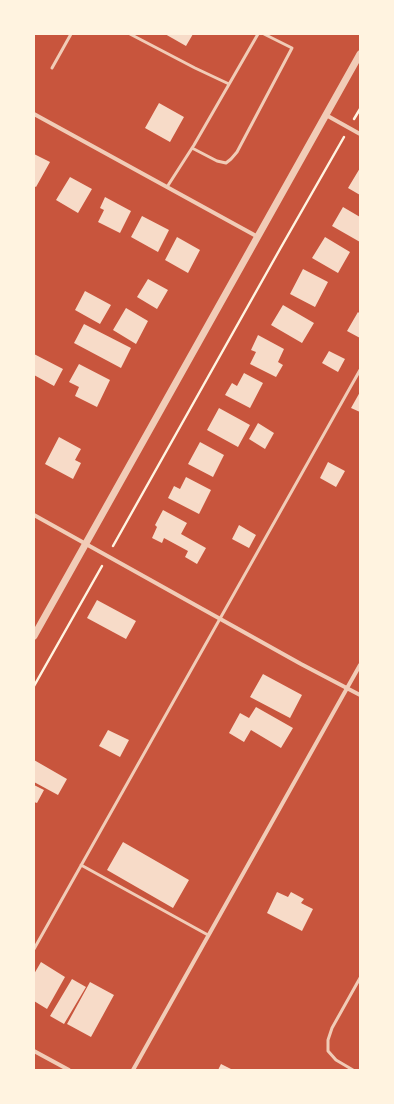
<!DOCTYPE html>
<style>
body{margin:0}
#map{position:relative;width:394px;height:1104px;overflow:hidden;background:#c8553d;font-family:"Varela Round",sans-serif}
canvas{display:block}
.frame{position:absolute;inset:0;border:35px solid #fff3e0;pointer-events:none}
</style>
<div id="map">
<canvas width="394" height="1104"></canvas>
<div class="frame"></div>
</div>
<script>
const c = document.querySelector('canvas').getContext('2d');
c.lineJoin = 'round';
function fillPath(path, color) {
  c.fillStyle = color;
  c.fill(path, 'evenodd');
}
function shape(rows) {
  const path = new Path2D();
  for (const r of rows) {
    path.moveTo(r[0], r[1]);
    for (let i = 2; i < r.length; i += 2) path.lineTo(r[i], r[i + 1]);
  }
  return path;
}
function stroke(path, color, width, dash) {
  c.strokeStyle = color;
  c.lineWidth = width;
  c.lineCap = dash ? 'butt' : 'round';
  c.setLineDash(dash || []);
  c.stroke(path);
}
const building = shape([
 [165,34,193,34,186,46],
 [159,103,184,117,170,142,145,128],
 [34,154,50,162,36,187,34,186],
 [360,168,360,195,348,188],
 [70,177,92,189,78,213,56,200],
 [105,197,131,211,120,233,98,222,104,210,100,208],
 [343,207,360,217,360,242,332,226],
 [142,216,169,230,158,252,131,237],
 [177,237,200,250,188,273,165,260],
 [325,237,350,252,338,273,312,258],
 [303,269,328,282,315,307,290,294],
 [148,279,168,290,157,309,137,297],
 [85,291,111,305,100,324,75,310],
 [283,305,314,323,302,343,271,325],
 [126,308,148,321,136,344,113,330],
 [358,312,360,314,360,338,347,331],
 [84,324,131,348,121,368,74,343],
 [258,335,284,349,278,362,283,365,276,377,250,364,256,352,251,350],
 [329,351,345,359,338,372,322,363],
 [34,354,63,369,54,386,34,375],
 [79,364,110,380,97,407,75,396,79,387,69,382],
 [244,373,263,383,250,408,225,395,232,383,237,386],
 [360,392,360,412,351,408],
 [219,408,250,425,238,447,207,430],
 [258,423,274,433,265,449,249,439],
 [59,437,81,449,75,460,81,463,73,479,45,464],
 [200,442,224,455,213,477,188,464],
 [328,462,345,471,336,487,320,478],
 [186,477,211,490,199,514,168,498,174,486,180,489],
 [163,510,187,523,181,534,206,548,197,564,185,557,188,551,164,538,162,543,152,538,157,527,155,525],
 [239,525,256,535,249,548,232,539],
 [97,600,136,621,126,639,87,618],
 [263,674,302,695,290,718,250,697],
 [256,707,293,728,281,748,251,730,244,742,229,733,240,713,249,718],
 [108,730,129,740,120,757,99,746],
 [34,760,67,779,58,795,34,782],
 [34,785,44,790,37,803,34,802],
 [123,842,189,880,173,908,107,870],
 [277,892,288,897,291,892,304,899,301,903,313,909,302,931,267,913],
 [41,962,65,977,47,1009,34,1001,34,974],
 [72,979,86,987,64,1024,50,1016],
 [90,982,114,995,91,1037,67,1024],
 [221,1064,233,1070,218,1070]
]);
const path = shape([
 [354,119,360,109],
 [113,546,280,249,344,137],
 [34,686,102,566]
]);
const service = shape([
 [130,34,195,68,229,84],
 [52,68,71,34],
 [192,148,217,161,226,163,231,159,237,152,292,48,264,34],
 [167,187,194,145,258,34],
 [81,865,208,935],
 [34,949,360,370],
 [353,1070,336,1060,328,1051,328,1040,332,1028,360,978]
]);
const minor = shape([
 [34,114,258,237],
 [326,115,360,134],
 [34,515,301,664,360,695],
 [34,1051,69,1070],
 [133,1070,360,665]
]);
const tertiary = shape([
 [34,636,360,54]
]);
fillPath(building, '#f7dbc8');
stroke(path, '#fff3e0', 2.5);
stroke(service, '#f1ccb7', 3);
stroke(minor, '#f1ccb7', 4);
stroke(tertiary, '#f1ccb7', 7);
</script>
